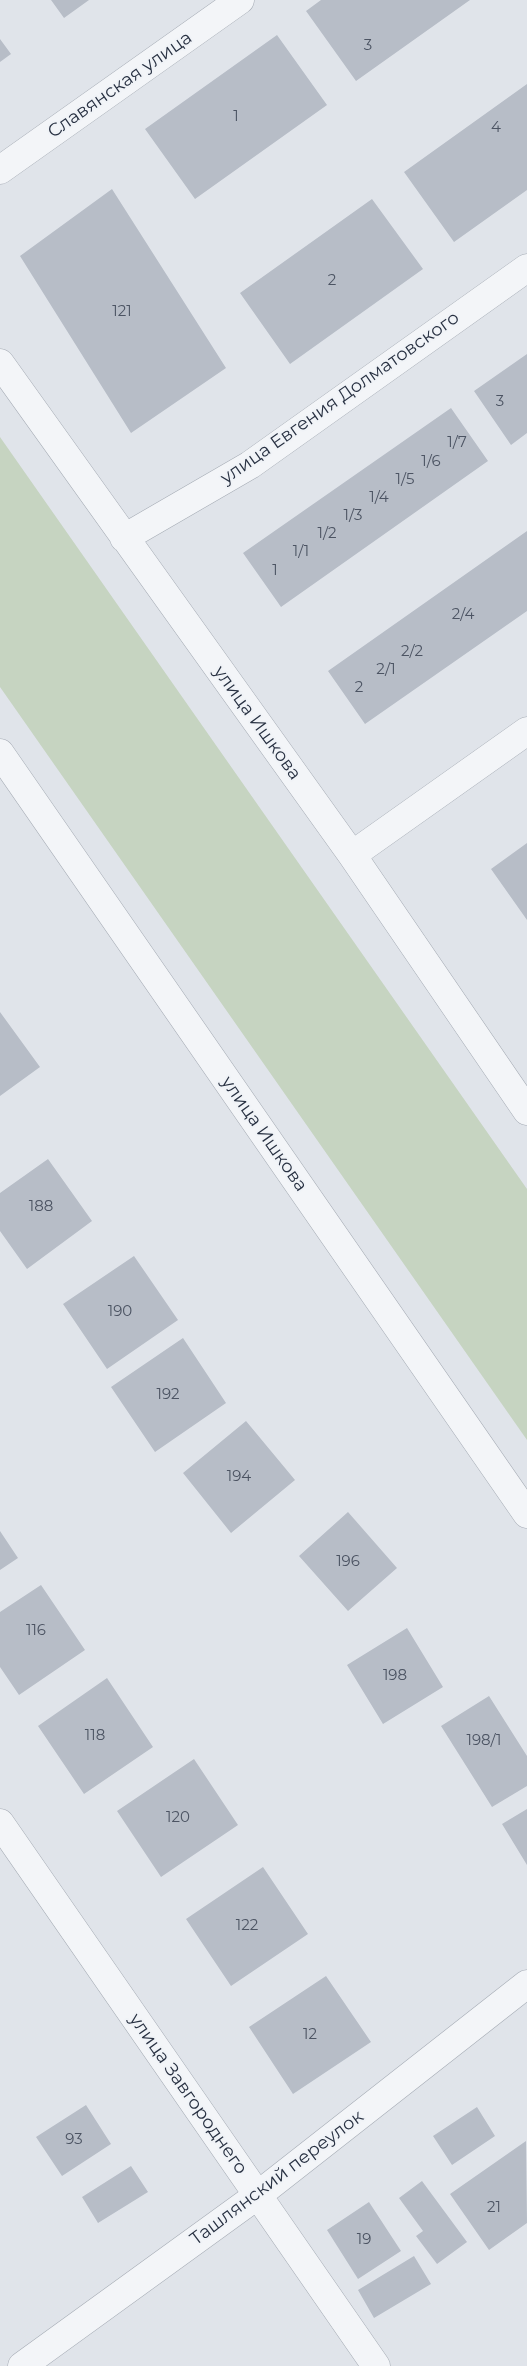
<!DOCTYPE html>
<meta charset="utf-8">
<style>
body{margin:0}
canvas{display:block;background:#e0e4ea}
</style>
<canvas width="527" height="2366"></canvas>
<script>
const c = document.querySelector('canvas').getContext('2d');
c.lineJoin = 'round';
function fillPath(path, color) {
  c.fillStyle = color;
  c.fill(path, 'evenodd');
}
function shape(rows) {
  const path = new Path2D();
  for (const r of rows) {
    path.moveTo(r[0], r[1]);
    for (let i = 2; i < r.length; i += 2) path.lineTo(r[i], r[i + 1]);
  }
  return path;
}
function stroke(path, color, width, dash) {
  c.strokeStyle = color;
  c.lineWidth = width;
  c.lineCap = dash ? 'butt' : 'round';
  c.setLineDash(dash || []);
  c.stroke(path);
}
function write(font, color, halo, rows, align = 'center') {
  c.font = font + ' Montserrat,sans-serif';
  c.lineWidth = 4;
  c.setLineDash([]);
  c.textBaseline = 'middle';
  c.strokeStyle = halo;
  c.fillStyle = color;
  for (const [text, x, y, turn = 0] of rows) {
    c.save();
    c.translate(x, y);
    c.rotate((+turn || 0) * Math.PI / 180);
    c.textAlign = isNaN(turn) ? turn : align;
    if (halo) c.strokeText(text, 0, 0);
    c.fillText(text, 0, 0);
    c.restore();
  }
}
const green = shape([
 [0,437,527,1189,527,1440,0,687]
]);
const building = shape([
 [51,0,89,0,64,18],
 [321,0,470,0,356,81,306,11],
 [277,35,327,105,195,199,145,129],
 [0,39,11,54,0,62],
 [527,84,527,190,454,242,404,172],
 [112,189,226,368,131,433,20,256],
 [372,199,423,269,290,364,240,293],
 [527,354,527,433,511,445,474,391],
 [451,408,488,461,281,607,243,553],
 [527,531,527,611,365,724,328,671],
 [527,843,527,920,491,869],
 [0,1012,40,1067,0,1096],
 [48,1159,92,1221,27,1269,0,1231,0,1193],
 [134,1256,178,1320,107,1369,63,1304],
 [183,1338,226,1403,155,1452,111,1387],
 [246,1421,295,1480,231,1533,183,1473],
 [348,1512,397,1568,348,1611,299,1556],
 [0,1531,18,1558,0,1570],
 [41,1585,85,1650,19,1695,0,1667,0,1612],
 [407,1628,443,1687,383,1724,347,1665],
 [107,1678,153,1747,84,1794,38,1726],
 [489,1696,527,1756,527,1786,492,1807,441,1726],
 [194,1759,238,1825,161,1877,117,1811],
 [527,1809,527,1865,502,1824],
 [263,1867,308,1934,231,1986,186,1919],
 [326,1976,371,2042,293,2094,249,2027],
 [86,2105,111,2144,62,2176,36,2137],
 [477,2107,495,2136,452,2165,433,2136],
 [526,2141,527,2223,489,2250,450,2194],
 [131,2166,148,2192,98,2223,82,2197],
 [422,2181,467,2242,437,2264,416,2236,423,2231,399,2198],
 [369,2202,401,2251,358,2279,327,2230],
 [414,2256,431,2284,374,2318,358,2290]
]);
const street = shape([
 [0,170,240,0],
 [0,363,352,855,527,1111],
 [124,538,250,465,527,268],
 [0,753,527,1514],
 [352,855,527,731],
 [0,1823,376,2366],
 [22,2366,258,2195,527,1984]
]);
const numberNames = [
 ["3",368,46],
 ["1",236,117],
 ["4",496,128],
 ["2",332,281],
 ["121",122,312],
 ["3",500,402],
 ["1/7",457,443],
 ["1/6",431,462],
 ["1/5",405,480],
 ["1/4",379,498],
 ["1/3",353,516],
 ["1/2",327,534],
 ["1/1",301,552],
 ["1",275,571],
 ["2/4",463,615],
 ["2/2",412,652],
 ["2/1",386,670],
 ["2",359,688],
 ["188",41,1207],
 ["190",120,1312],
 ["192",168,1395],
 ["194",239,1477],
 ["196",348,1562],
 ["116",36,1631],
 ["198",395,1676],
 ["118",95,1736],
 ["198/1",484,1741],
 ["120",178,1818],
 ["122",247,1926],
 ["12",310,2035],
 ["93",74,2140],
 ["21",494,2208],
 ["19",364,2240]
];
const streetNames = [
 ["Славянская улица",120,85,-35],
 ["улица Евгения Долматовского",340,398,-35],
 ["улица Ишкова",257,723,54],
 ["улица Ишкова",264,1134,55],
 ["улица Завгороднего",188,2094,55],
 ["Ташлянский переулок",277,2178,-37]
];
fillPath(green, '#c6d4c1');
fillPath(building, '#b7bdc7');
stroke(street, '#a5abb4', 29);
stroke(street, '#f3f5f8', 28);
write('15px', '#4c5463', null, numberNames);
write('18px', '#283142', '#f0f3f7', streetNames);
</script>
